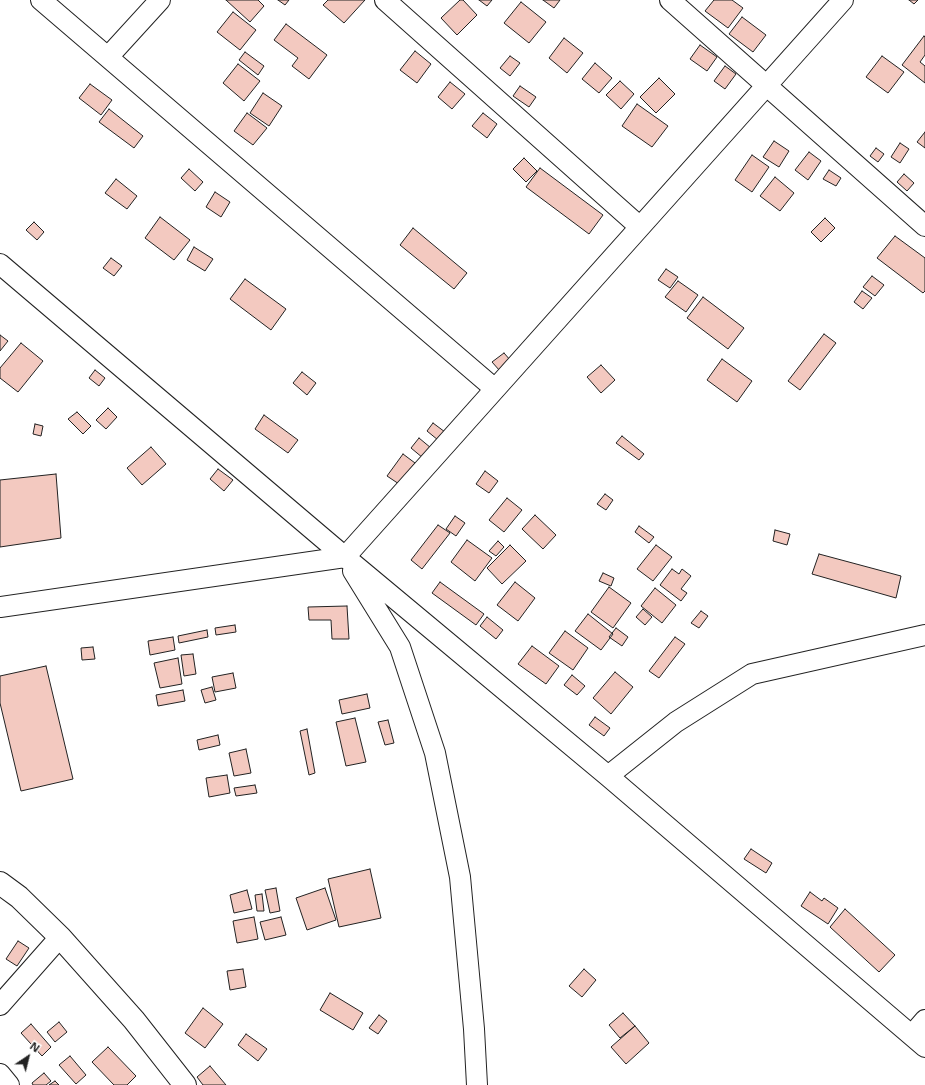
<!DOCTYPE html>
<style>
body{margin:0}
#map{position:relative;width:925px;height:1085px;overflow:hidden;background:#fff;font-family:"Open Sans",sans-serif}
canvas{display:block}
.north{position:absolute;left:8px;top:1037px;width:40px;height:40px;-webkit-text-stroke:3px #fff;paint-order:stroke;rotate:35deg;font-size:11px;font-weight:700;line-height:16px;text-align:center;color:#222}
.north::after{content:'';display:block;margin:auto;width:14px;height:18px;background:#222;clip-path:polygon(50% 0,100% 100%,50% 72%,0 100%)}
</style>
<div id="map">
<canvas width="925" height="1085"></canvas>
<div class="north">N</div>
</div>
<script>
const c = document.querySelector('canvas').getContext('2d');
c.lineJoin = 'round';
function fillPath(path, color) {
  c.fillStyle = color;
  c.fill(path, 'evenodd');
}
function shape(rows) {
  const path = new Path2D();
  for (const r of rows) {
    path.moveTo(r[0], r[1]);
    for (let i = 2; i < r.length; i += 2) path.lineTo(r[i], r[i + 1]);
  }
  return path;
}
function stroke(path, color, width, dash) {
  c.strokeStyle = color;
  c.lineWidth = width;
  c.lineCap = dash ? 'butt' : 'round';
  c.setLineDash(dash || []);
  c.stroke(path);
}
const building = shape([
 [226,0,258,0,264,6,250,22,226,0],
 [278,0,289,0,285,5,278,0],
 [328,0,365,0,344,23,323,5,328,0],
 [460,0,463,0,477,15,457,35,441,18,460,0],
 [479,0,492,0,487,6,479,0],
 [543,0,560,0,554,8,543,0],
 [714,0,732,0,743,8,728,28,705,11,714,0],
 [909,0,918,0,914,4,909,0],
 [521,2,546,22,529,43,504,23,521,2],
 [233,12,256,30,240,50,217,32,233,12],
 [742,17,766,35,753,52,729,34,742,17],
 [286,24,327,55,309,79,292,66,298,58,274,40,286,24],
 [924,36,925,37,925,55,920,62,925,66,925,83,902,65,924,36],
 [564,38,583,53,567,73,549,58,564,38],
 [700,45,717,57,707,71,690,59,700,45],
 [415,51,431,64,417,83,400,70,415,51],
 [245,52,264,66,258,75,239,60,245,52],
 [510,56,520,63,510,76,500,68,510,56],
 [882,56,904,72,888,93,866,77,882,56],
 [595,63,612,78,599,93,582,79,595,63],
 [238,64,260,81,244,101,223,83,238,64],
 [725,66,736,74,725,89,714,81,725,66],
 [659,78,675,94,656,113,640,97,659,78],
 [620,81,634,94,621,109,606,95,620,81],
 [450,82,465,94,452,109,438,97,450,82],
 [90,84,112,100,101,115,79,98,90,84],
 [520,86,536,97,529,107,513,96,520,86],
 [263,93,282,106,269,126,250,113,263,93],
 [637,104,668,126,652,147,622,126,637,104],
 [109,109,143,136,134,148,99,122,109,109],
 [247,113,267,128,253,145,234,131,247,113],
 [483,113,497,124,487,138,472,126,483,113],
 [925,132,925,148,917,142,925,132],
 [774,141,789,151,779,167,763,157,774,141],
 [900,143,909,149,900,163,891,157,900,143],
 [876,148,884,154,878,162,870,156,876,148],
 [809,152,821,161,808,180,795,170,809,152],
 [752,155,769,167,752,192,735,180,752,155],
 [524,158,537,171,526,182,513,169,524,158],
 [540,168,603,215,589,234,526,187,540,168],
 [189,169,203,182,195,191,181,178,189,169],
 [829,170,841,178,836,186,823,179,829,170],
 [904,174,914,183,907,191,897,182,904,174],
 [775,177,794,193,780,211,760,196,775,177],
 [116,179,137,196,127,209,105,193,116,179],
 [215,192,230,202,221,217,206,207,215,192],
 [160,217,190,240,174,260,145,238,160,217],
 [825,218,835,228,821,242,811,232,825,218],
 [34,222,44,232,37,240,26,230,34,222],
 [413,228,467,273,454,289,400,245,413,228],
 [895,236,925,258,925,291,923,293,877,258,895,236],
 [194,247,213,259,205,271,187,260,194,247],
 [111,258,122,266,114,276,103,268,111,258],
 [666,269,678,277,670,288,658,280,666,269],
 [872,276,884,285,875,296,863,287,872,276],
 [245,279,286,309,271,330,230,299,245,279],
 [678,281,698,295,686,312,665,297,678,281],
 [862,291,872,298,863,309,854,302,862,291],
 [703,297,744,328,728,349,687,318,703,297],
 [824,334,836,343,800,390,788,381,824,334],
 [0,335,8,341,0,351,0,335],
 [21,343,43,361,18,392,0,378,0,368,21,343],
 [504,353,511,361,500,371,492,362,504,353],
 [722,359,752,381,737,402,707,380,722,359],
 [601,365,615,380,601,393,587,377,601,365],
 [95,370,105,378,99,386,89,378,95,370],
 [302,372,316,383,307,395,293,383,302,372],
 [108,408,117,417,106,429,96,420,108,408],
 [77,412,91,426,83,434,68,419,77,412],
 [264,415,298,440,288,453,255,429,264,415],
 [433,423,445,432,438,440,427,431,433,423],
 [35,424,43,426,41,436,33,434,35,424],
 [622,436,644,454,639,460,616,443,622,436],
 [419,438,431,448,423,458,411,448,419,438],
 [151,447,166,464,142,485,127,468,151,447],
 [403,454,415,463,399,484,387,476,403,454],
 [218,469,233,480,224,491,210,479,218,469],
 [485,471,498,481,489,493,476,484,485,471],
 [56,474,61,538,0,547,0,480,56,474],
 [605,494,613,500,606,510,597,504,605,494],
 [507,498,522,510,504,532,489,520,507,498],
 [535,515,556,535,543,549,522,529,535,515],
 [455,516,465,523,456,536,446,529,455,516],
 [438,525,450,533,422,569,411,560,438,525],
 [639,526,654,537,649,543,635,532,639,526],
 [775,530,790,534,787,545,773,541,775,530],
 [467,540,492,558,475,581,451,562,467,540],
 [498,541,504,547,496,556,489,551,498,541],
 [510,545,526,561,502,584,487,568,510,545],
 [656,545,672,557,653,581,637,569,656,545],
 [819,554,901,576,896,598,812,574,819,554],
 [672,569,679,574,682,569,691,576,681,589,687,593,681,601,660,585,672,569],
 [603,573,614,578,611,586,599,581,603,573],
 [440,582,484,614,476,625,432,593,440,582],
 [515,582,535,598,518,621,497,605,515,582],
 [609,587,631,603,613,628,591,612,609,587],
 [655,588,676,605,662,623,641,606,655,588],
 [347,606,349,639,332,639,331,620,309,620,308,607,347,606],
 [643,609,652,617,645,625,636,617,643,609],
 [701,611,708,616,699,628,691,623,701,611],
 [588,614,613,634,601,650,575,631,588,614],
 [487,617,503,630,496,639,480,626,487,617],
 [235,625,236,632,216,635,215,628,235,625],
 [616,628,628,637,622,646,609,637,616,628],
 [207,630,208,637,179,643,178,636,207,630],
 [565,631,588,648,573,670,549,653,565,631],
 [173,637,175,650,150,655,148,641,173,637],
 [675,637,685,644,659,678,649,671,675,637],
 [532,646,559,666,546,684,518,664,532,646],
 [93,647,95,659,82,660,81,648,93,647],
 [193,654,196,674,184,676,181,655,193,654],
 [178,658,182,684,160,688,154,663,178,658],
 [46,666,73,779,21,791,0,703,0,676,46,666],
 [615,672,633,687,611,714,593,698,615,672],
 [233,673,236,688,215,692,212,677,233,673],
 [572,675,585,686,577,695,564,685,572,675],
 [212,687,216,700,205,703,201,690,212,687],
 [183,690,185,701,158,706,156,695,183,690],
 [367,694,370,708,342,714,339,700,367,694],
 [595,717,610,728,604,736,589,725,595,717],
 [355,718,366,762,346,766,336,722,355,718],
 [388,720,394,743,385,745,378,722,388,720],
 [307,729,315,773,309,775,300,731,307,729],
 [218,735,220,745,199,750,197,740,218,735],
 [246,749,251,773,234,776,229,753,246,749],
 [227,775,230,793,209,797,206,778,227,775],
 [255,785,257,793,236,796,234,788,255,785],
 [751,849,772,863,766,873,744,859,751,849],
 [370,869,381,918,339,927,328,879,370,869],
 [276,888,280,911,270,913,265,890,276,888],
 [325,888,336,920,307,930,296,898,325,888],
 [247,890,252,909,234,913,230,895,247,890],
 [810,892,822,901,824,898,838,908,828,924,801,906,810,892],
 [262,894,264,911,257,911,255,895,262,894],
 [845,909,895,955,879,972,830,927,845,909],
 [254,917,258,939,237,943,233,921,254,917],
 [281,917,286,935,265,940,260,922,281,917],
 [18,941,29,948,17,966,6,959,18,941],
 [243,969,246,987,230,990,227,971,243,969],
 [584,969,596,980,582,997,569,986,584,969],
 [330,993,363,1013,353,1030,320,1010,330,993],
 [203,1008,223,1024,205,1048,185,1033,203,1008],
 [623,1013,635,1026,620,1038,609,1025,623,1013],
 [379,1015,387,1021,378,1034,369,1028,379,1015],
 [59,1022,67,1032,55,1042,47,1032,59,1022],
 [31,1024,51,1047,42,1056,21,1033,31,1024],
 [635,1026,649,1043,626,1064,611,1047,635,1026],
 [246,1034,267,1049,258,1061,238,1045,246,1034],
 [108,1047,136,1076,127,1085,114,1085,92,1062,108,1047],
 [70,1056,86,1075,76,1084,59,1065,70,1056],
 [210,1066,226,1085,203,1085,197,1077,210,1066],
 [44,1073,51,1081,46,1085,33,1085,32,1083,44,1073],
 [55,1081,59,1085,49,1085,55,1081]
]);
const minor = shape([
 [41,0,495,389],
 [385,0,640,227],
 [670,0,925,226],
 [108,57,160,0],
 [0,264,345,557,608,776,925,1047],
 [353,571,400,647,435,753,460,877,474,1029,477,1085],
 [0,607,345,557,843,0],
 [608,776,676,722,752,674,925,635],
 [0,1005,60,937],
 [912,1035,925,1020],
 [0,1074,9,1085]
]);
const highway = shape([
 [0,883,19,897,60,937,134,1020,185,1085]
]);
fillPath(building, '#f3c9c0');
stroke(building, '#222', 1);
stroke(minor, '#222', 22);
stroke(highway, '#222', 24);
stroke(minor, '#fff', 20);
stroke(highway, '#fff', 22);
</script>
